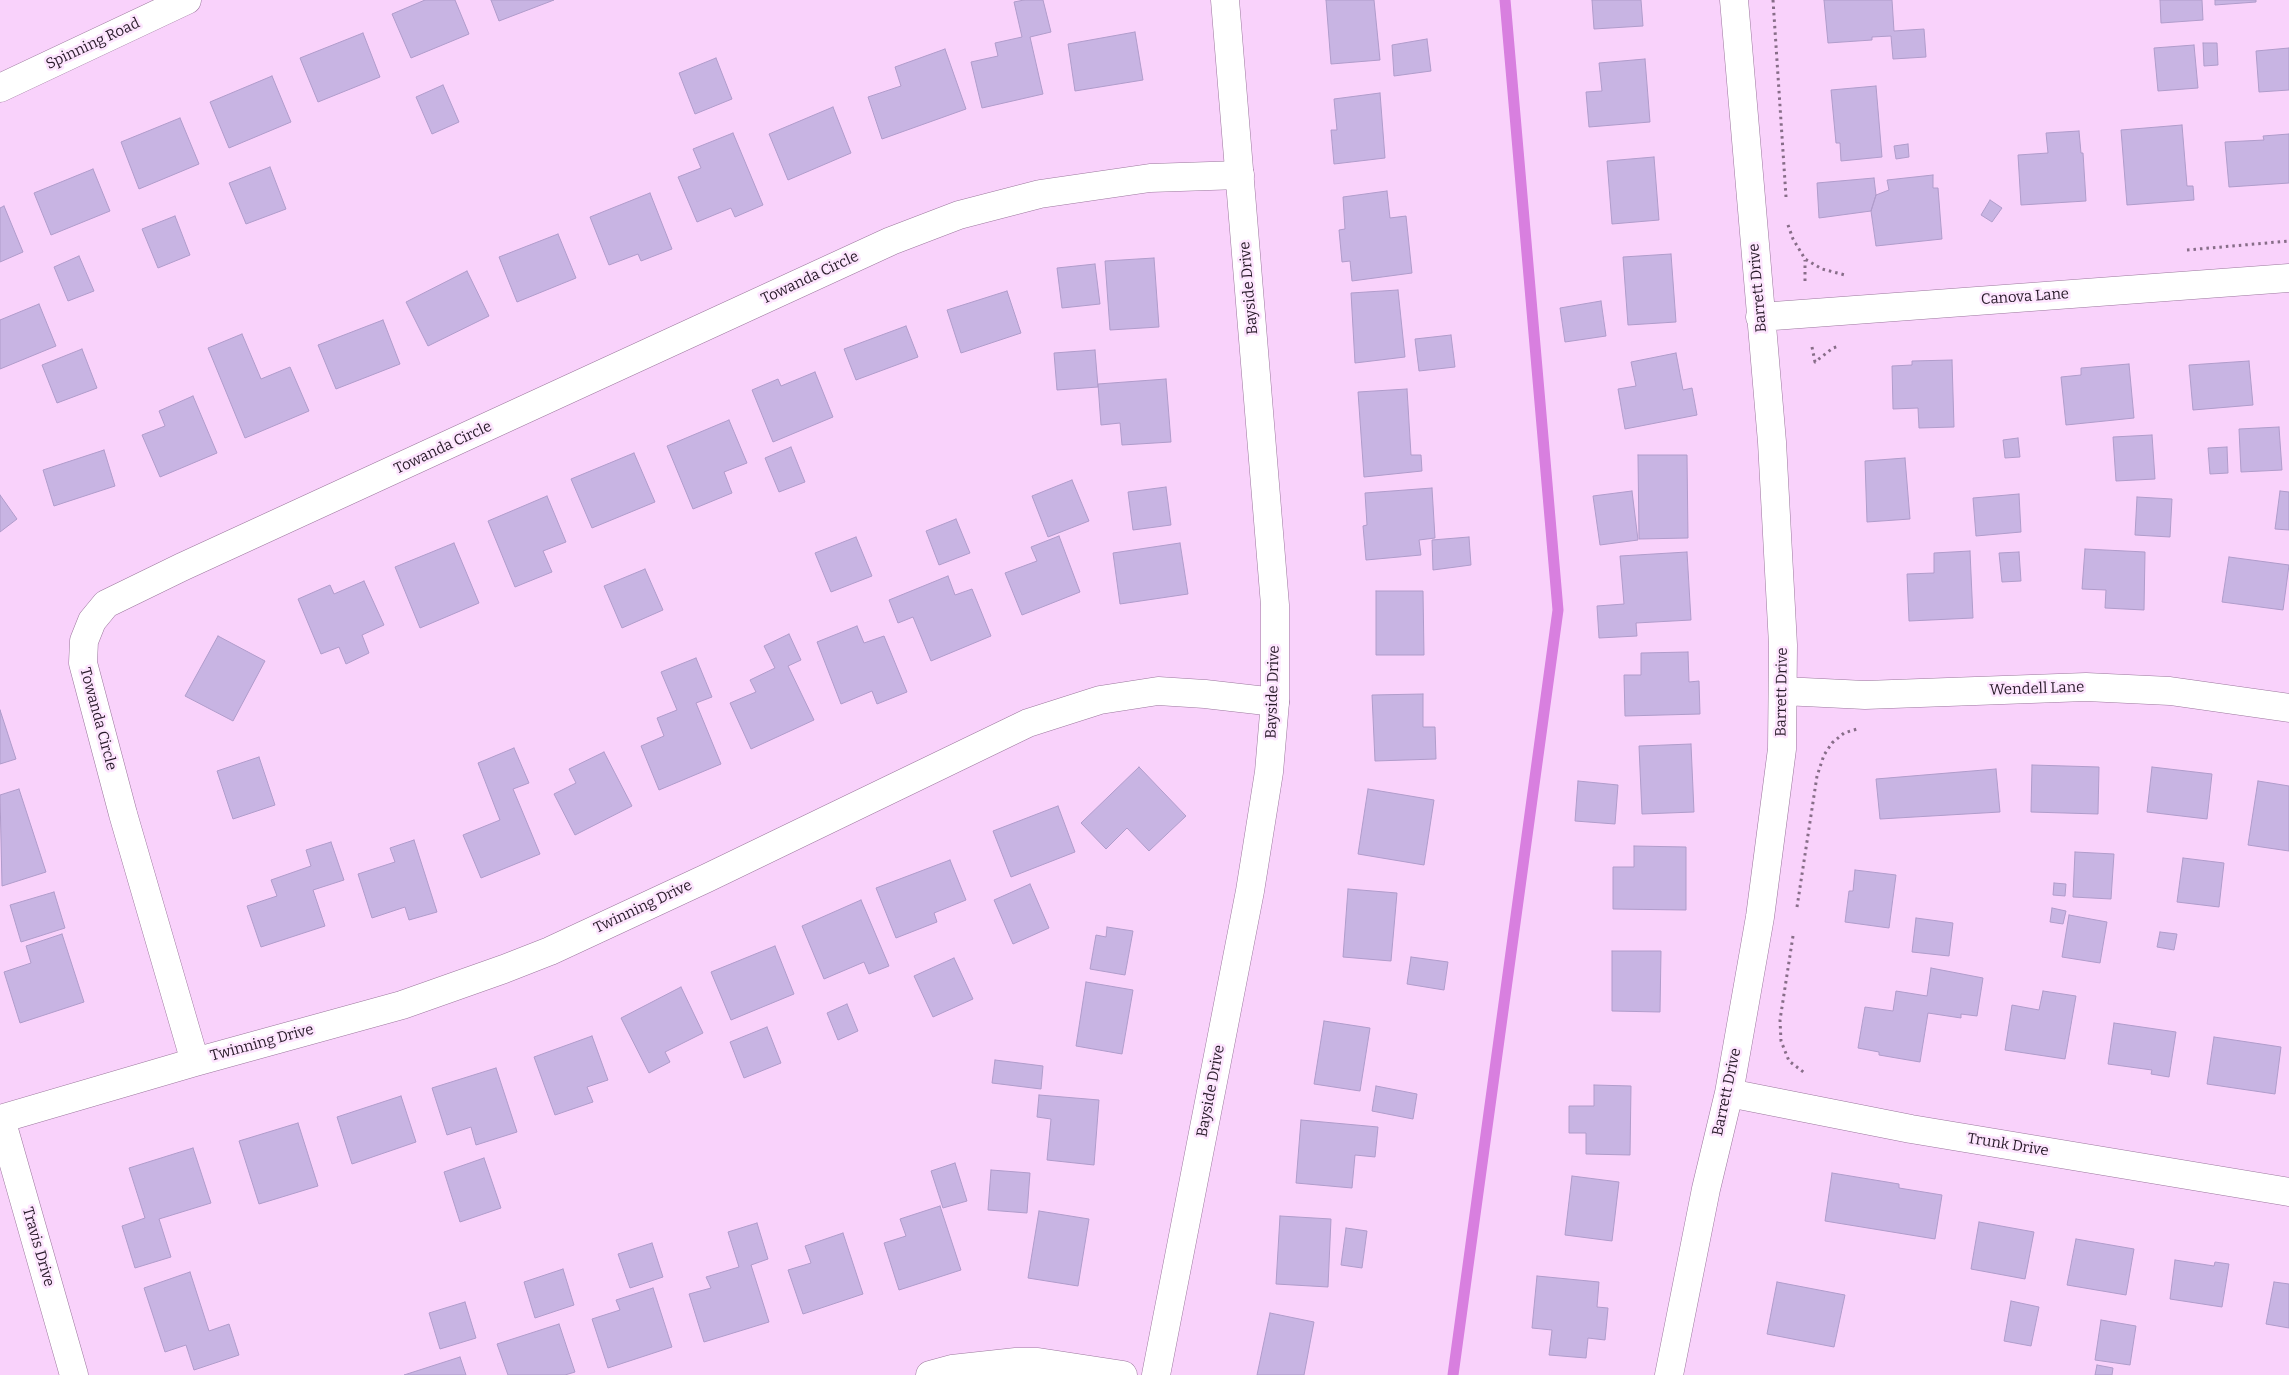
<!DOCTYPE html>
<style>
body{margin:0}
canvas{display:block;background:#f9d2fb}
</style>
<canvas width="2289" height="1375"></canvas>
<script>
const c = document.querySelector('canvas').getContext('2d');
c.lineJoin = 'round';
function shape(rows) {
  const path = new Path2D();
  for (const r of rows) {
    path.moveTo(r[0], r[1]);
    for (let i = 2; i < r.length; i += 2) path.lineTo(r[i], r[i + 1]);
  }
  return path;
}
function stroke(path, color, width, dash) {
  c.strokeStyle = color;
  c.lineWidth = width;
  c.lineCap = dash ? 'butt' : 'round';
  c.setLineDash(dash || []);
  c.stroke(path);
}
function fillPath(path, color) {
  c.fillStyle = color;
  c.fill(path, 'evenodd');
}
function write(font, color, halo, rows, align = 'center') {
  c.font = font + ' Bitter,serif';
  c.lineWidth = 5;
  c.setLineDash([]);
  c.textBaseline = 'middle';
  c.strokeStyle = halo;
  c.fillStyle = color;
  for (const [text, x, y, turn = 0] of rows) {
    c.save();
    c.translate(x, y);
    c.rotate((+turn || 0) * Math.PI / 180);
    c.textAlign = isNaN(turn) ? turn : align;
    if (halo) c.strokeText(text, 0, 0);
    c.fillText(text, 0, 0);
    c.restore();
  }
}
const stream = shape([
 [1453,1375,1558,610,1505,0]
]);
const building = shape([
 [425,0,455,0,469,34,411,58,392,14,425,0],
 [491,0,554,0,499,21,491,0],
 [1024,0,1043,0,1051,32,1030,37,1043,94,982,108,971,62,998,56,995,43,1022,37,1014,2,1024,0],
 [1326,0,1374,0,1380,60,1331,64,1326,0],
 [1592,0,1641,0,1643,26,1594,29,1592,0],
 [1824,0,1892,0,1894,31,1924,29,1926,57,1893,59,1891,36,1872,37,1872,40,1828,43,1824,0],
 [2160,0,2202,0,2203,20,2161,23,2160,0],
 [2215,0,2256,0,2256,2,2215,5,2215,0],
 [1135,32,1143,80,1075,91,1068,44,1135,32],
 [363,33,380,77,318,102,300,58,363,33],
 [1427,39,1431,71,1394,76,1392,45,1427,39],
 [2203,43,2217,43,2218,65,2204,66,2203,43],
 [2194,45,2198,88,2158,91,2154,48,2194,45],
 [2289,48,2289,90,2259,92,2256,51,2289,48],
 [945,49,966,109,882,139,868,97,901,86,895,67,945,49],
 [716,58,732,99,695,114,679,73,716,58],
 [1645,59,1650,122,1589,127,1586,92,1602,91,1599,63,1645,59],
 [272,76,291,122,229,148,210,102,272,76],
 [443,85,459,122,432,134,416,97,443,85],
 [1876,86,1882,157,1841,161,1840,143,1836,143,1831,90,1876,86],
 [1380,93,1385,158,1334,164,1331,130,1337,130,1334,99,1380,93],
 [833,107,851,153,788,180,769,134,833,107],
 [180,118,199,164,139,189,121,142,180,118],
 [2182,125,2187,186,2193,186,2194,200,2127,205,2121,130,2182,125],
 [2079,131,2081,153,2083,153,2086,201,2021,205,2018,155,2048,153,2046,133,2079,131],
 [733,133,763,205,735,217,731,208,697,222,678,177,701,168,693,149,733,133],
 [2289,134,2289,183,2229,187,2225,142,2264,140,2263,136,2289,134],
 [1908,144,1909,157,1896,159,1894,146,1908,144],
 [1654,157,1659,220,1612,224,1607,161,1654,157],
 [270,167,286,209,246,224,229,183,270,167],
 [93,169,110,211,51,235,34,193,93,169],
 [1933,175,1933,188,1938,188,1942,239,1876,246,1871,211,1876,195,1889,190,1887,180,1933,175],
 [1874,178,1876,195,1871,211,1819,218,1817,183,1874,178],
 [1387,191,1390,218,1406,216,1412,273,1352,281,1350,261,1342,262,1339,230,1345,229,1343,197,1387,191],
 [650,193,672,249,641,261,638,254,609,265,590,217,650,193],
 [1990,200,2002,208,1992,222,1981,215,1990,200],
 [4,206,23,252,0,262,0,208,4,206],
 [175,216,190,255,158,268,142,229,175,216],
 [558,234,576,278,517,302,499,257,558,234],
 [1671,254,1676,322,1628,325,1623,257,1671,254],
 [79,256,94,291,68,301,54,267,79,256],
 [1154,258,1159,327,1110,330,1105,261,1154,258],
 [1095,264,1100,304,1062,308,1057,268,1095,264],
 [467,271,489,316,428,346,406,302,467,271],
 [1398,290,1405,357,1355,363,1351,293,1398,290],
 [1007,291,1021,333,961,353,947,310,1007,291],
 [1601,301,1606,336,1565,342,1560,308,1601,301],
 [39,304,56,346,0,369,0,320,39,304],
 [383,320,400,364,336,389,318,345,383,320],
 [906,326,918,357,856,380,844,349,906,326],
 [242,334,261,379,290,367,309,411,245,438,208,348,242,334],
 [1451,335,1455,367,1419,371,1415,339,1451,335],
 [82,349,97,388,57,403,42,365,82,349],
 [1095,350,1098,387,1057,390,1054,353,1095,350],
 [1676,353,1683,390,1692,388,1697,415,1625,429,1618,389,1636,386,1631,362,1676,353],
 [1952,360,1954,427,1919,428,1918,408,1893,409,1892,366,1912,365,1912,361,1952,360],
 [2249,361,2253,405,2193,410,2189,365,2249,361],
 [2129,364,2134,418,2066,425,2061,377,2081,375,2081,368,2129,364],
 [815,372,833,417,773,442,752,390,778,379,781,386,815,372],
 [1166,379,1171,442,1122,445,1120,423,1101,425,1098,384,1166,379],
 [1407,389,1411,455,1421,455,1422,471,1364,477,1358,392,1407,389],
 [193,396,217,453,160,477,142,435,165,426,159,411,193,396],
 [729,420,747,463,724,472,732,493,693,509,667,446,729,420],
 [2279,427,2282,470,2241,472,2239,429,2279,427],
 [2152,435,2155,479,2116,481,2113,437,2152,435],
 [2018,438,2020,457,2005,458,2003,440,2018,438],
 [791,447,805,482,779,492,765,458,791,447],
 [2227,447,2228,473,2210,474,2208,448,2227,447],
 [104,450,115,486,54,506,43,470,104,450],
 [634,453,655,502,592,528,571,479,634,453],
 [1638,455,1687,455,1688,538,1639,539,1638,455],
 [1905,458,1910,519,1867,522,1865,461,1905,458],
 [1072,480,1089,521,1048,537,1032,496,1072,480],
 [1166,487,1171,525,1133,530,1128,492,1166,487],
 [1432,488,1435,538,1419,540,1421,555,1366,560,1363,526,1367,525,1365,493,1432,488],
 [1632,491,1638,540,1600,545,1593,496,1632,491],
 [2280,491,2289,492,2289,530,2275,529,2280,491],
 [2019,494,2021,532,1976,536,1973,498,2019,494],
 [0,495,17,519,0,532,0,495],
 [547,496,566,542,543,551,552,572,515,587,488,521,547,496],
 [2137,497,2172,499,2170,537,2135,535,2137,497],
 [956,519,970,553,939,565,926,531,956,519],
 [1059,536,1080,592,1022,615,1005,573,1037,561,1031,547,1059,536],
 [856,537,872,576,831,592,815,553,856,537],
 [1469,537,1471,565,1433,570,1432,540,1469,537],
 [454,543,479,603,420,628,395,567,454,543],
 [1180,543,1188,594,1120,604,1113,553,1180,543],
 [2085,549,2145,552,2144,610,2105,608,2106,590,2082,589,2085,549],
 [1970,551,1973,618,1909,621,1907,574,1934,573,1934,553,1970,551],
 [1687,552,1691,620,1636,623,1637,636,1599,638,1597,606,1624,604,1620,556,1687,552],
 [2019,552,2021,581,2002,582,1999,553,2019,552],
 [2229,557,2289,565,2283,610,2222,602,2229,557],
 [645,569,663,610,622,628,604,586,645,569],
 [948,576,955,595,972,589,991,636,931,661,913,617,898,623,889,600,948,576],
 [364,581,384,625,362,635,369,653,346,664,339,647,321,654,298,599,330,585,334,594,364,581],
 [1376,591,1423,591,1424,655,1376,655,1376,591],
 [857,626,864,643,884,636,907,692,877,704,872,691,841,704,817,642,857,626],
 [789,634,801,660,788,666,814,720,751,749,730,703,756,692,750,680,775,668,764,646,789,634],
 [218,636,265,661,233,721,185,696,218,636],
 [1688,652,1689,682,1699,681,1700,714,1625,716,1624,675,1641,675,1641,653,1688,652],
 [696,658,712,697,696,703,721,764,659,790,641,746,664,736,657,718,677,710,661,672,696,658],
 [1423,694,1423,727,1435,727,1436,759,1375,761,1372,695,1423,694],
 [0,710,16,759,0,764,0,710],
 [1691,744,1694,812,1642,814,1639,746,1691,744],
 [514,748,529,783,513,789,540,854,481,878,463,835,500,820,478,763,514,748],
 [604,752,632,806,575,835,554,794,576,783,569,769,604,752],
 [259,757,275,805,233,819,217,771,259,757],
 [2032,765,2099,767,2098,814,2031,812,2032,765],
 [1139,767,1186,816,1149,851,1127,828,1106,849,1081,823,1139,767],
 [2152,767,2212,774,2207,819,2147,812,2152,767],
 [1996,769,2000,812,1880,819,1876,779,1996,769],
 [1578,781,1618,785,1615,824,1575,821,1578,781],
 [2258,781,2289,786,2289,851,2248,845,2258,781],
 [19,789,46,872,2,886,0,795,19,789],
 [1368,789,1434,800,1424,865,1358,854,1368,789],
 [1058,806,1075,852,1011,877,993,831,1058,806],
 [414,840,437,912,409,920,405,907,372,918,358,874,395,862,390,848,414,840],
 [331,842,344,880,313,890,325,926,261,947,247,906,277,896,271,880,311,866,306,850,331,842],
 [1634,846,1686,847,1686,910,1613,909,1613,867,1634,867,1634,846],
 [2075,852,2114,854,2111,899,2073,897,2075,852],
 [2183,858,2224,863,2219,907,2177,902,2183,858],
 [950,860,966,900,934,913,937,922,896,938,876,888,950,860],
 [1855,870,1896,875,1889,928,1845,922,1849,891,1853,891,1855,870],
 [2054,883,2066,884,2065,896,2053,895,2054,883],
 [1030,884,1049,928,1013,944,994,900,1030,884],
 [1348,889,1397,893,1391,961,1343,957,1348,889],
 [54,892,65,928,21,942,10,905,54,892],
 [861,900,889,966,869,974,864,962,824,979,802,926,861,900],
 [2052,908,2066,911,2063,924,2050,922,2052,908],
 [2069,915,2107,922,2100,963,2062,957,2069,915],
 [1916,918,1953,923,1949,956,1912,952,1916,918],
 [1107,927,1133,931,1125,975,1090,969,1096,935,1106,937,1107,927],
 [2160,932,2177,934,2174,950,2157,947,2160,932],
 [62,934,84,1002,20,1023,4,972,31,963,26,946,62,934],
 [775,946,794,994,731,1020,711,972,775,946],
 [1612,951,1661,951,1660,1012,1612,1011,1612,951],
 [1411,957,1448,962,1444,990,1407,984,1411,957],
 [954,958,973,999,933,1017,914,976,954,958],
 [1931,968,1983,978,1977,1016,1961,1014,1961,1018,1928,1013,1920,1062,1879,1055,1879,1052,1858,1048,1865,1007,1893,1011,1896,991,1927,996,1931,968],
 [1086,982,1133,990,1122,1054,1076,1046,1086,982],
 [681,987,703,1033,665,1052,670,1062,649,1073,621,1018,681,987],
 [2043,991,2076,996,2065,1059,2005,1050,2012,1005,2039,1010,2043,991],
 [847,1004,858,1031,838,1040,827,1013,847,1004],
 [1324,1021,1370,1028,1360,1091,1314,1084,1324,1021],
 [2114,1023,2176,1032,2169,1077,2151,1074,2152,1070,2108,1064,2114,1023],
 [767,1027,781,1063,744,1078,730,1042,767,1027],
 [592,1036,608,1080,587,1087,593,1102,555,1115,534,1057,592,1036],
 [2214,1037,2281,1047,2275,1094,2207,1084,2214,1037],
 [995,1060,1043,1066,1041,1089,992,1083,995,1060],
 [496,1068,517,1132,476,1145,471,1127,447,1135,432,1088,496,1068],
 [1594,1085,1631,1086,1630,1155,1586,1154,1586,1133,1569,1133,1569,1106,1594,1106,1594,1085],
 [1376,1086,1417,1094,1413,1119,1372,1111,1376,1086],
 [1039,1095,1099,1100,1094,1165,1047,1160,1051,1119,1037,1117,1039,1095],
 [401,1096,416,1142,352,1164,337,1117,401,1096],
 [1301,1120,1378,1127,1375,1157,1355,1155,1352,1188,1296,1183,1301,1120],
 [298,1123,318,1186,259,1204,239,1141,298,1123],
 [193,1148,211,1203,159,1219,171,1257,135,1268,122,1226,145,1218,129,1168,193,1148],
 [484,1158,501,1208,460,1222,444,1172,484,1158],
 [955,1163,967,1201,943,1208,931,1171,955,1163],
 [991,1170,1030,1173,1027,1213,988,1210,991,1170],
 [1832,1173,1899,1184,1899,1188,1942,1195,1935,1239,1825,1221,1832,1173],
 [1572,1176,1619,1182,1612,1241,1565,1235,1572,1176],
 [940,1206,961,1270,899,1290,884,1243,906,1236,900,1219,940,1206],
 [1039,1211,1089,1219,1078,1286,1028,1278,1039,1211],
 [1280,1216,1331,1219,1328,1287,1276,1284,1280,1216],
 [1979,1222,2034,1232,2025,1279,1971,1269,1979,1222],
 [757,1223,768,1259,751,1265,769,1322,704,1342,689,1294,711,1288,706,1277,739,1267,728,1232,757,1223],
 [1346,1228,1367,1231,1362,1268,1341,1265,1346,1228],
 [843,1233,863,1294,803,1314,788,1270,811,1263,805,1246,843,1233],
 [2076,1239,2134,1249,2126,1295,2067,1285,2076,1239],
 [652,1243,663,1277,630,1288,618,1254,652,1243],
 [2175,1260,2214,1266,2215,1262,2229,1264,2222,1307,2170,1299,2175,1260],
 [563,1269,574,1305,535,1318,524,1282,563,1269],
 [190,1272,209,1331,229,1324,239,1355,194,1370,186,1345,165,1352,144,1288,190,1272],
 [1537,1276,1599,1282,1597,1307,1608,1308,1605,1340,1588,1338,1586,1358,1549,1355,1552,1330,1532,1328,1537,1276],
 [1777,1282,1845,1295,1834,1347,1767,1334,1777,1282],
 [2274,1282,2289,1284,2289,1328,2266,1324,2274,1282],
 [653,1288,672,1347,608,1368,592,1319,620,1310,616,1300,653,1288],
 [2011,1301,2039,1307,2031,1346,2004,1341,2011,1301],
 [465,1302,476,1338,440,1349,429,1313,465,1302],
 [1270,1313,1314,1322,1304,1375,1257,1375,1270,1313],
 [2101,1320,2136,1326,2130,1365,2095,1360,2101,1320],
 [559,1324,575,1372,565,1375,508,1375,497,1344,559,1324],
 [460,1357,466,1375,404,1375,460,1357],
 [2097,1365,2113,1368,2112,1375,2095,1375,2097,1365]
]);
const path = shape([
 [1773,0,1786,197],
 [1788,225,1793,239,1805,259,1822,269,1845,275],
 [2187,250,2289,241],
 [1805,281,1805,260],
 [1812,347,1815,362,1833,348,1839,346],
 [1797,907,1817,776,1824,755,1832,743,1844,733,1857,729],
 [1793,936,1780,1020,1781,1041,1789,1061,1806,1074]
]);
const minor = shape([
 [1760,317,2289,278],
 [1783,691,1865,695,2086,687,2170,691,2289,708],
 [195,1062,123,814,83,663,84,641,92,621,106,604,182,567,891,241,959,215,1040,194,1150,178,1240,175],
 [1729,1093,1911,1129,2289,1192],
 [0,1119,195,1062,402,1005,504,969,550,951,707,878,1028,723,1100,700,1158,691,1205,694,1275,702],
 [1,1119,74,1375],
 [930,1375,952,1369,1016,1362,1038,1362,1123,1375],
 [1669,1375,1706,1189,1729,1093,1760,917,1782,749,1783,645,1772,442,1734,0]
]);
const tertiary = shape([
 [0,88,187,0],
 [1156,1375,1250,891,1269,772,1275,702,1275,605,1225,0]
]);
const streetNames = [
 ["Spinning Road",93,44,-25],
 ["Towanda Circle",810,278,-25],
 ["Bayside Drive",1249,288,-95],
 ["Barrett Drive",1758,288,-95],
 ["Canova Lane",2025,297,-4],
 ["Towanda Circle",443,448,-25],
 ["Wendell Lane",2037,689,-2],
 ["Bayside Drive",1273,692,-88],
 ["Barrett Drive",1782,692,-89],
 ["Towanda Circle",98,719,75],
 ["Twinning Drive",643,907,-25],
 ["Twinning Drive",262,1043,-15],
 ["Bayside Drive",1211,1091,-79],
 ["Barrett Drive",1727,1092,-78],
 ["Trunk Drive",2008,1145,9],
 ["Travis Drive",38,1247,74]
];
stroke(stream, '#d87fdf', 11);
fillPath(building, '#c8b4e3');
stroke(building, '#b09ccb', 1);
stroke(minor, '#9b779d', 29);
stroke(tertiary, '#9b779d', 29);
stroke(path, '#876d88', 3, [2.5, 4]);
stroke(minor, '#fff', 28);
stroke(tertiary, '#fff', 28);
write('15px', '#281a29', '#fde5fe', streetNames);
</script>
